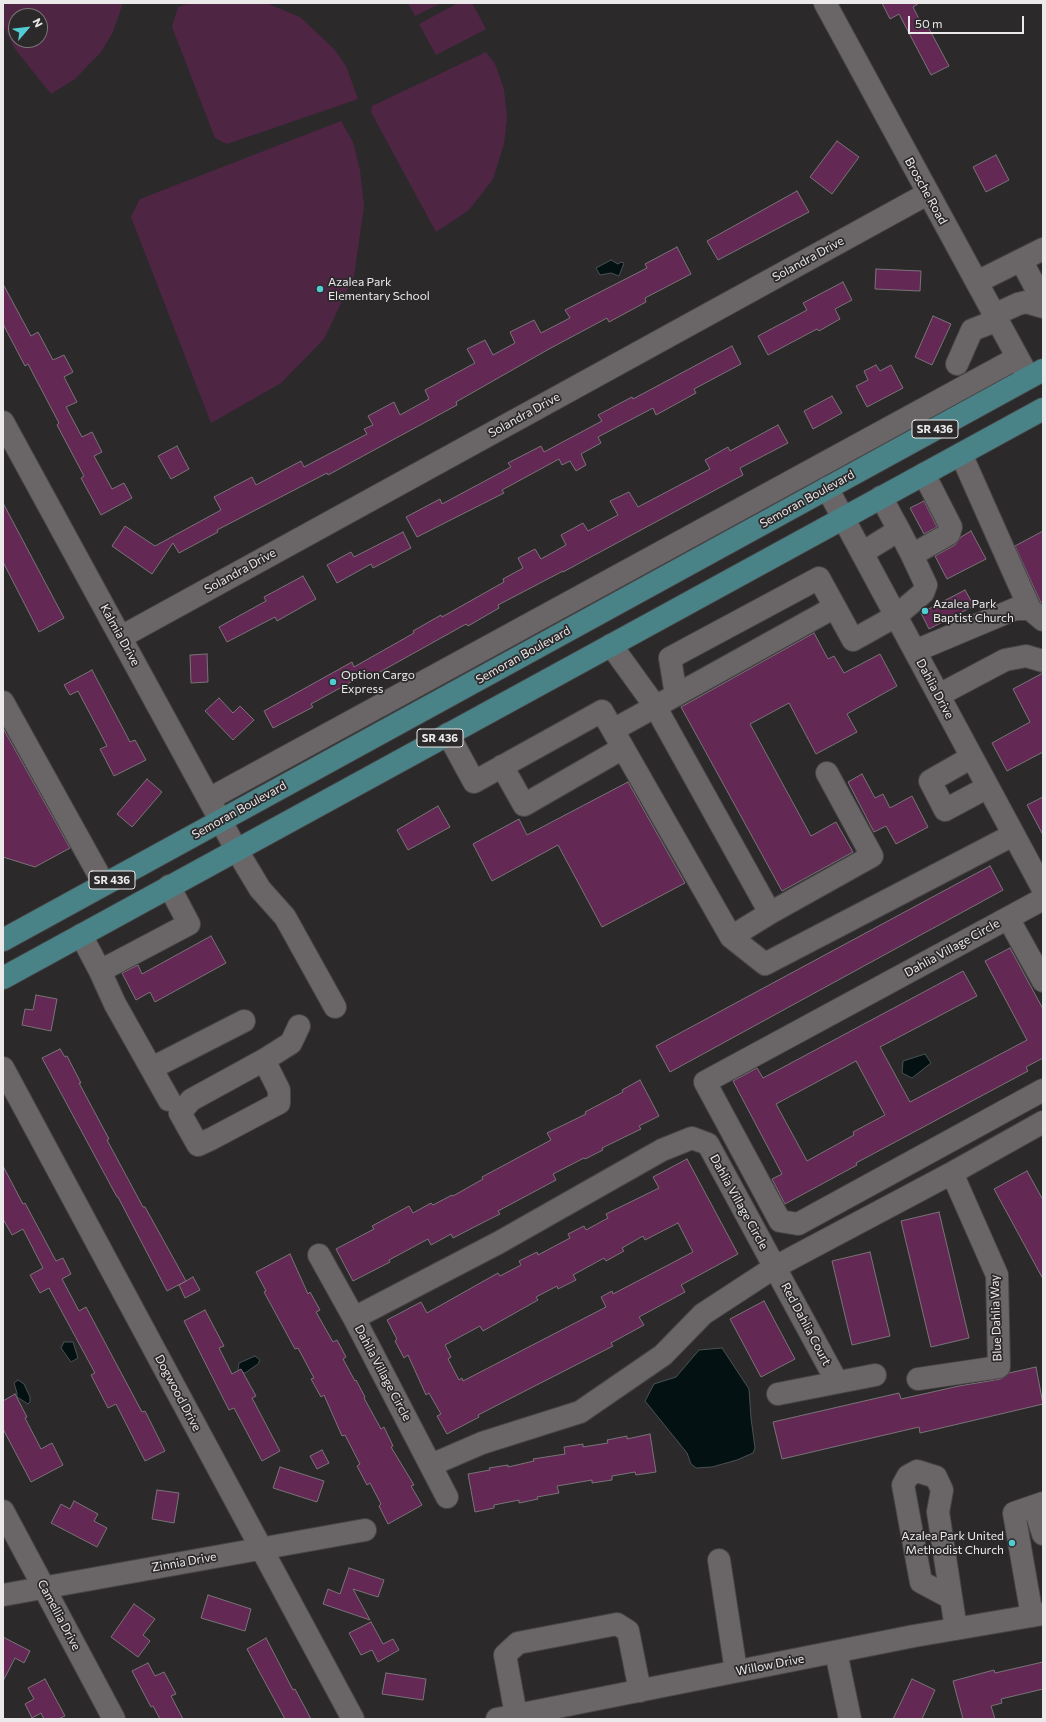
<!DOCTYPE html>
<style>
body{margin:0}
#map{position:relative;width:1046px;height:1722px;overflow:hidden;background:#2c292b;font-family:Commissioner,sans-serif}
canvas{display:block}
.frame{position:absolute;inset:0;border:4px solid #ebe9ea;pointer-events:none}
.north{position:absolute;left:8px;top:8px;width:40px;height:40px;box-sizing:border-box;background:#2c292b;border:1px solid #787677;border-radius:50%;rotate:62deg;font-size:11px;font-weight:700;line-height:16px;text-align:center;color:#ebe9ea}
.north::after{content:'';display:block;margin:auto;width:14px;height:18px;background:#51ccd2;clip-path:polygon(50% 0,100% 100%,50% 72%,0 100%)}
.scale{position:absolute;left:908px;top:16px;width:116px;height:18px;box-sizing:border-box;border:2px solid #ebe9ea;border-top:0;padding-left:5px;font-size:12px;line-height:14px;white-space:nowrap;color:#ebe9ea;-webkit-text-stroke:3px #2c292b;paint-order:stroke}
</style>
<div id="map">
<canvas width="1046" height="1722"></canvas>
<div class="frame"></div>
<div class="north">N</div>
<div class="scale">50 m</div>
</div>
<script>
const c = document.querySelector('canvas').getContext('2d');
c.lineJoin = 'round';
function fillPath(path, color) {
  c.fillStyle = color;
  c.fill(path, 'evenodd');
}
function shape(rows) {
  const path = new Path2D();
  for (const r of rows) {
    path.moveTo(r[0], r[1]);
    for (let i = 2; i < r.length; i += 2) path.lineTo(r[i], r[i + 1]);
  }
  return path;
}
function stroke(path, color, width, dash) {
  c.strokeStyle = color;
  c.lineWidth = width;
  c.lineCap = dash ? 'butt' : 'round';
  c.setLineDash(dash || []);
  c.stroke(path);
}
function write(font, color, halo, rows, align = 'center') {
  c.font = font + ' Commissioner,sans-serif';
  c.lineWidth = 3.5;
  c.setLineDash([]);
  c.textBaseline = 'middle';
  c.strokeStyle = halo;
  c.fillStyle = color;
  for (const [text, x, y, turn = 0] of rows) {
    c.save();
    c.translate(x, y);
    c.rotate((+turn || 0) * Math.PI / 180);
    c.textAlign = isNaN(turn) ? turn : align;
    if (halo) c.strokeText(text, 0, 0);
    c.fillText(text, 0, 0);
    c.restore();
  }
}
const green = shape([
 [3,3,123,3,113,32,101,52,75,79,51,94,15,49,3,25],
 [16,16,40,16,40,40,16,40],
 [190,3,266,3,300,17,334,49,346,66,358,99,227,144,215,138,172,27,178,7],
 [408,3,441,3,415,16],
 [458,3,472,3,486,29,436,55,419,24],
 [486,52,495,64,504,89,507,119,504,144,493,179,469,210,436,232,371,112,372,106],
 [341,121,353,142,360,170,364,206,354,276,324,339,281,383,211,423,131,217,140,199]
]);
const water = shape([
 [611,260,618,264,621,262,624,263,619,276,611,273,600,275,596,268,611,260],
 [925,1054,931,1063,912,1078,902,1073,903,1061,925,1054],
 [64,1342,73,1342,78,1358,71,1362,61,1348,64,1342],
 [722,1348,749,1389,751,1418,755,1448,753,1453,737,1460,712,1467,696,1468,691,1464,687,1453,645,1401,654,1384,676,1377,699,1350,722,1348],
 [255,1356,260,1360,258,1364,245,1373,238,1371,239,1363,255,1356],
 [18,1380,24,1384,30,1397,30,1402,28,1404,17,1397,17,1393,14,1383,18,1380]
]);
const building = shape([
 [882,3,919,3,913,7,923,27,927,25,949,66,931,75,899,14,890,19,882,3],
 [837,141,859,157,832,194,810,177,837,141],
 [996,155,1009,180,986,192,973,167,996,155],
 [797,191,809,212,718,260,707,241,797,191],
 [677,247,691,274,645,298,646,302,609,322,607,318,549,349,456,402,457,405,328,475,327,473,217,530,218,532,179,553,173,543,152,574,112,546,125,526,155,546,221,510,214,497,252,477,256,485,301,461,304,467,367,434,364,429,373,425,368,416,394,402,400,415,429,399,425,390,475,363,467,349,485,340,493,355,515,343,510,332,534,320,541,333,570,318,565,310,647,268,645,264,677,247],
 [876,269,921,271,920,291,875,289,876,269],
 [843,282,852,300,835,309,840,319,819,331,817,329,768,355,758,336,807,310,803,303,843,282],
 [3,284,31,336,38,332,53,360,64,355,73,372,64,377,77,402,66,407,82,437,92,432,102,452,94,456,112,489,124,483,132,498,101,515,81,478,84,476,57,425,59,423,28,364,25,366,3,324,3,284],
 [933,316,951,324,932,365,915,357,933,316],
 [732,346,741,364,694,389,696,393,656,415,653,408,598,437,601,443,581,454,586,465,576,471,570,461,562,465,559,459,502,490,504,493,417,537,406,517,440,499,442,504,511,467,508,463,541,446,544,452,602,421,598,415,632,397,633,399,732,346],
 [876,365,880,371,891,365,903,388,867,407,856,386,868,380,864,371,876,365],
 [832,396,842,413,813,429,804,411,832,396],
 [778,425,788,443,740,468,743,475,563,572,563,571,498,605,499,608,468,626,466,624,371,677,369,672,311,704,313,707,273,728,264,711,352,662,354,667,414,633,413,631,441,615,442,617,504,582,503,579,523,568,518,558,535,549,541,559,566,545,561,535,583,523,588,531,618,515,610,501,629,492,638,507,710,469,705,460,728,447,730,451,778,425],
 [177,446,189,469,171,479,158,456,177,446],
 [924,501,937,527,924,534,910,508,924,501],
 [3,503,64,618,39,632,3,562,3,503],
 [971,531,986,559,947,579,935,556,955,545,961,537,971,531],
 [1043,531,1043,604,1040,601,1015,546,1043,531],
 [403,532,411,548,373,568,371,564,337,583,327,565,351,552,354,557,403,532],
 [303,576,316,599,277,621,275,617,227,642,219,627,266,601,264,597,303,576],
 [965,590,974,606,929,629,921,613,965,590],
 [814,633,828,659,834,656,844,673,880,654,897,686,847,714,857,732,816,754,789,703,750,724,811,836,836,822,853,852,782,891,681,707,814,633],
 [207,654,208,682,191,683,190,655,207,654],
 [92,670,130,742,135,740,146,760,114,776,100,749,107,746,78,691,70,695,64,685,92,670],
 [1043,673,1043,752,1007,771,992,743,1030,722,1013,689,1043,673],
 [219,698,233,713,240,706,254,720,233,740,205,711,219,698],
 [3,728,70,848,35,867,3,857,3,728],
 [862,774,875,798,883,794,890,808,912,796,928,827,896,844,886,826,874,832,848,782,862,774],
 [147,779,162,792,132,827,117,814,147,779],
 [628,782,685,883,602,927,558,845,492,881,473,844,519,819,527,835,628,782],
 [1043,797,1043,835,1027,805,1043,797],
 [438,806,450,827,408,850,397,830,438,806],
 [990,866,1003,890,670,1072,656,1046,990,866],
 [211,936,226,963,155,1002,150,992,136,1000,122,973,138,965,142,974,211,936],
 [1010,948,1043,1009,1043,1058,1026,1067,1028,1071,856,1163,857,1165,785,1204,772,1179,782,1174,733,1081,757,1068,763,1078,963,971,977,996,880,1047,910,1102,1027,1040,985,961,1010,948],
 [856,1061,885,1115,853,1132,854,1135,807,1161,776,1104,856,1061],
 [36,995,57,999,51,1031,22,1025,25,1009,33,1010,36,995],
 [60,1049,65,1057,67,1056,81,1083,79,1083,109,1139,107,1140,143,1207,145,1207,186,1281,167,1291,118,1197,117,1197,42,1058,60,1049],
 [640,1080,659,1116,639,1126,641,1129,602,1148,603,1150,585,1159,584,1158,553,1174,556,1180,498,1211,500,1214,482,1223,453,1238,451,1234,431,1245,428,1239,389,1260,390,1262,353,1281,336,1249,374,1229,372,1226,409,1206,413,1213,431,1203,433,1205,452,1195,453,1196,483,1179,482,1177,551,1140,547,1133,586,1114,585,1112,623,1092,622,1090,640,1080],
 [687,1159,738,1254,681,1285,685,1292,639,1317,644,1325,611,1343,613,1346,478,1415,479,1417,447,1434,437,1416,441,1414,429,1393,426,1395,408,1355,404,1358,395,1341,397,1339,387,1320,421,1302,427,1313,498,1273,500,1276,521,1265,519,1261,537,1252,538,1255,570,1238,568,1234,584,1226,586,1230,608,1218,606,1214,659,1188,653,1177,687,1159],
 [678,1223,693,1252,613,1294,612,1291,601,1297,606,1307,463,1381,462,1378,459,1380,448,1359,451,1357,445,1345,480,1326,483,1331,538,1300,536,1297,557,1286,558,1289,576,1280,573,1275,604,1258,606,1261,624,1251,622,1248,643,1236,645,1240,678,1223],
 [3,1166,23,1204,25,1203,56,1261,63,1258,71,1274,62,1279,79,1311,86,1307,142,1412,145,1411,165,1451,145,1461,116,1404,108,1408,91,1375,95,1373,49,1288,40,1293,30,1275,43,1268,23,1229,12,1235,3,1219,3,1166],
 [1027,1171,1043,1200,1043,1279,994,1189,1027,1171],
 [939,1212,969,1338,931,1347,901,1221,939,1212],
 [870,1252,890,1336,852,1345,832,1261,870,1252],
 [290,1254,308,1294,310,1292,320,1310,316,1312,333,1342,337,1340,346,1357,343,1359,355,1381,356,1380,365,1397,364,1398,381,1429,384,1427,393,1446,391,1447,414,1485,411,1486,422,1505,388,1524,379,1506,381,1504,370,1483,367,1485,357,1466,360,1464,345,1435,342,1436,324,1395,321,1397,311,1379,314,1378,298,1348,295,1349,264,1292,266,1291,256,1272,290,1254],
 [193,1277,200,1290,185,1298,179,1285,193,1277],
 [764,1301,795,1359,761,1377,730,1319,764,1301],
 [205,1310,224,1346,219,1348,232,1374,241,1369,256,1396,252,1398,280,1451,262,1461,234,1408,229,1410,184,1321,205,1310],
 [1036,1367,1043,1404,920,1433,919,1427,782,1459,773,1422,899,1393,901,1399,959,1386,1001,1379,1009,1373,1036,1367],
 [15,1394,27,1417,25,1418,41,1449,52,1443,63,1465,31,1482,3,1429,3,1401,15,1394],
 [650,1434,656,1472,636,1475,635,1472,612,1476,612,1480,592,1483,592,1480,557,1486,559,1493,537,1497,538,1499,519,1503,519,1500,494,1505,494,1508,475,1512,468,1474,490,1470,489,1468,508,1465,508,1467,534,1461,533,1459,565,1454,564,1447,583,1444,583,1447,608,1443,607,1440,627,1436,627,1439,650,1434],
 [322,1450,329,1463,317,1469,310,1456,322,1450],
 [280,1467,324,1481,317,1502,273,1488,280,1467],
 [157,1490,179,1493,174,1523,152,1519,157,1490],
 [74,1501,98,1514,94,1521,107,1528,97,1547,51,1523,61,1504,70,1509,74,1501],
 [349,1568,384,1580,378,1597,353,1589,370,1620,323,1604,328,1589,340,1594,349,1568],
 [208,1595,251,1609,245,1631,201,1618,208,1595],
 [134,1604,155,1619,143,1635,150,1641,138,1657,111,1637,134,1604],
 [371,1622,383,1644,393,1639,399,1650,378,1662,372,1650,361,1655,349,1633,371,1622],
 [3,1637,30,1651,24,1663,15,1658,3,1681,3,1637],
 [266,1638,293,1690,295,1689,311,1719,285,1719,247,1649,266,1638],
 [1043,1662,1043,1689,1001,1699,1002,1703,991,1706,995,1719,963,1719,953,1681,994,1670,995,1673,1043,1662],
 [148,1663,155,1676,164,1672,176,1694,171,1696,183,1719,160,1719,153,1706,151,1707,132,1671,148,1663],
 [386,1673,426,1679,423,1700,382,1694,386,1673],
 [45,1679,65,1716,58,1719,44,1719,41,1713,32,1718,25,1704,34,1699,28,1688,45,1679],
 [912,1679,935,1690,922,1719,893,1719,912,1679]
]);
const minor = shape([
 [825,3,1025,371],
 [1021,260,1038,292,1043,306],
 [977,282,1043,249],
 [994,315,1018,304,1026,302,1043,307],
 [957,364,972,330,998,320],
 [3,422,236,849,260,889,285,917,335,1007],
 [961,454,1030,609,1043,620],
 [827,488,1043,889],
 [881,497,899,530],
 [862,553,899,530,912,555],
 [121,637,927,194],
 [611,645,655,706,770,913,731,937],
 [915,651,1015,609,1030,609],
 [676,695,670,658,819,578,853,640,896,616,923,593,926,585,912,555,949,534,951,527,924,474],
 [939,695,1005,660,1026,656,1043,661],
 [3,702,104,884],
 [613,730,835,607],
 [448,734,474,782,602,711,731,937,765,964,1013,835],
 [972,757,930,781,945,810,988,787],
 [502,766,524,805,623,748],
 [209,799,1017,358],
 [169,886,189,924,100,971,115,1004,169,1100],
 [1043,899,705,1082,780,1221,798,1224,1043,1090],
 [770,913,872,856,827,773],
 [1008,918,1043,981],
 [81,935,100,971],
 [264,1060,279,1090,279,1103,211,1139,198,1145,180,1113,191,1100,264,1060,291,1043,299,1026],
 [3,1068,353,1719],
 [152,1068,244,1021],
 [319,1255,354,1318,447,1497],
 [354,1318,498,1243,662,1150,692,1138,708,1144,837,1382],
 [918,1379,999,1367,997,1275,952,1173],
 [778,1394,875,1375],
 [431,1465,482,1443,580,1412,663,1355,703,1314,775,1267,952,1173,1043,1122],
 [1034,1506,1043,1534],
 [3,1511,114,1719],
 [719,1560,736,1671],
 [3,1595,365,1530],
 [951,1598,921,1582,903,1485,908,1476,917,1471,936,1477,942,1490,938,1512,956,1629],
 [1032,1616,1014,1513,1043,1503],
 [836,1652,850,1719],
 [516,1715,505,1655,518,1643,617,1624,628,1631,640,1691],
 [497,1719,914,1636,1043,1614]
]);
const major = shape([
 [3,940,1043,370],
 [3,978,1043,409]
]);
const markers = [
 [320,289,4,"#51ccd2"],
 [925,611,4,"#51ccd2"],
 [333,682,4,"#51ccd2"],
 [1012,1543,4,"#51ccd2"]
];
const shields = [
 [935,429,46],
 [440,738,46],
 [112,880,46]
];
const shieldNames = [
 ["SR 436",935,429],
 ["SR 436",440,738],
 ["SR 436",112,880]
];
const streetNames = [
 ["Brosche Road",926,191,61],
 ["Solandra Drive",808,259,-29],
 ["Solandra Drive",524,415,-29],
 ["Semoran Boulevard",807,499,-29],
 ["Solandra Drive",240,571,-29],
 ["Kalmia Drive",120,635,61],
 ["Semoran Boulevard",523,655,-29],
 ["Dahlia Drive",935,689,62],
 ["Semoran Boulevard",239,810,-29],
 ["Dahlia Village Circle",952,948,-29],
 ["Dahlia Village Circle",739,1202,61],
 ["Blue Dahlia Way",996,1318,-92],
 ["Red Dahlia Court",806,1324,62],
 ["Dahlia Village Circle",383,1373,62],
 ["Dogwood Drive",178,1393,62],
 ["Zinnia Drive",184,1562,-10],
 ["Camellia Drive",59,1615,62],
 ["Willow Drive",770,1665,-11]
];
const poiNames = [
 ["Azalea Park",328,282],
 ["Elementary School",328,296],
 ["Azalea Park",933,604],
 ["Baptist Church",933,618],
 ["Option Cargo",341,675],
 ["Express",341,689],
 ["Azalea Park United",1004,1536,"right"],
 ["Methodist Church",1004,1550,"right"]
];
fillPath(green, '#4f2544');
fillPath(water, '#031112');
stroke(water, '#495253', 1);
fillPath(building, '#642855');
stroke(building, '#787477', 1);
stroke(minor, '#484547', 24);
stroke(major, '#484547', 24);
stroke(minor, '#6a6668', 22);
stroke(major, '#498387', 22);
for (const [x, y, r, color] of markers) {
  const dot = new Path2D();
  dot.arc(x, y, r, 0, 2 * Math.PI);
  c.fillStyle = color;
  c.fill(dot);
  stroke(dot, '#2c292b', 1.5);
}
for (const [x, y, w] of shields) {
  const box = new Path2D();
  box.roundRect(x - w / 2, y - 9, w, 18, 3);
  c.fillStyle = '#2c292b';
  c.fill(box);
  stroke(box, '#ebe9ea', 1);
}
write('bold 11px', '#ebe9ea', null, shieldNames);
write('12px', '#ebe9ea', '#2c292b', streetNames);
write('12px', '#ebe9ea', '#2c292b', poiNames, 'left');
</script>
